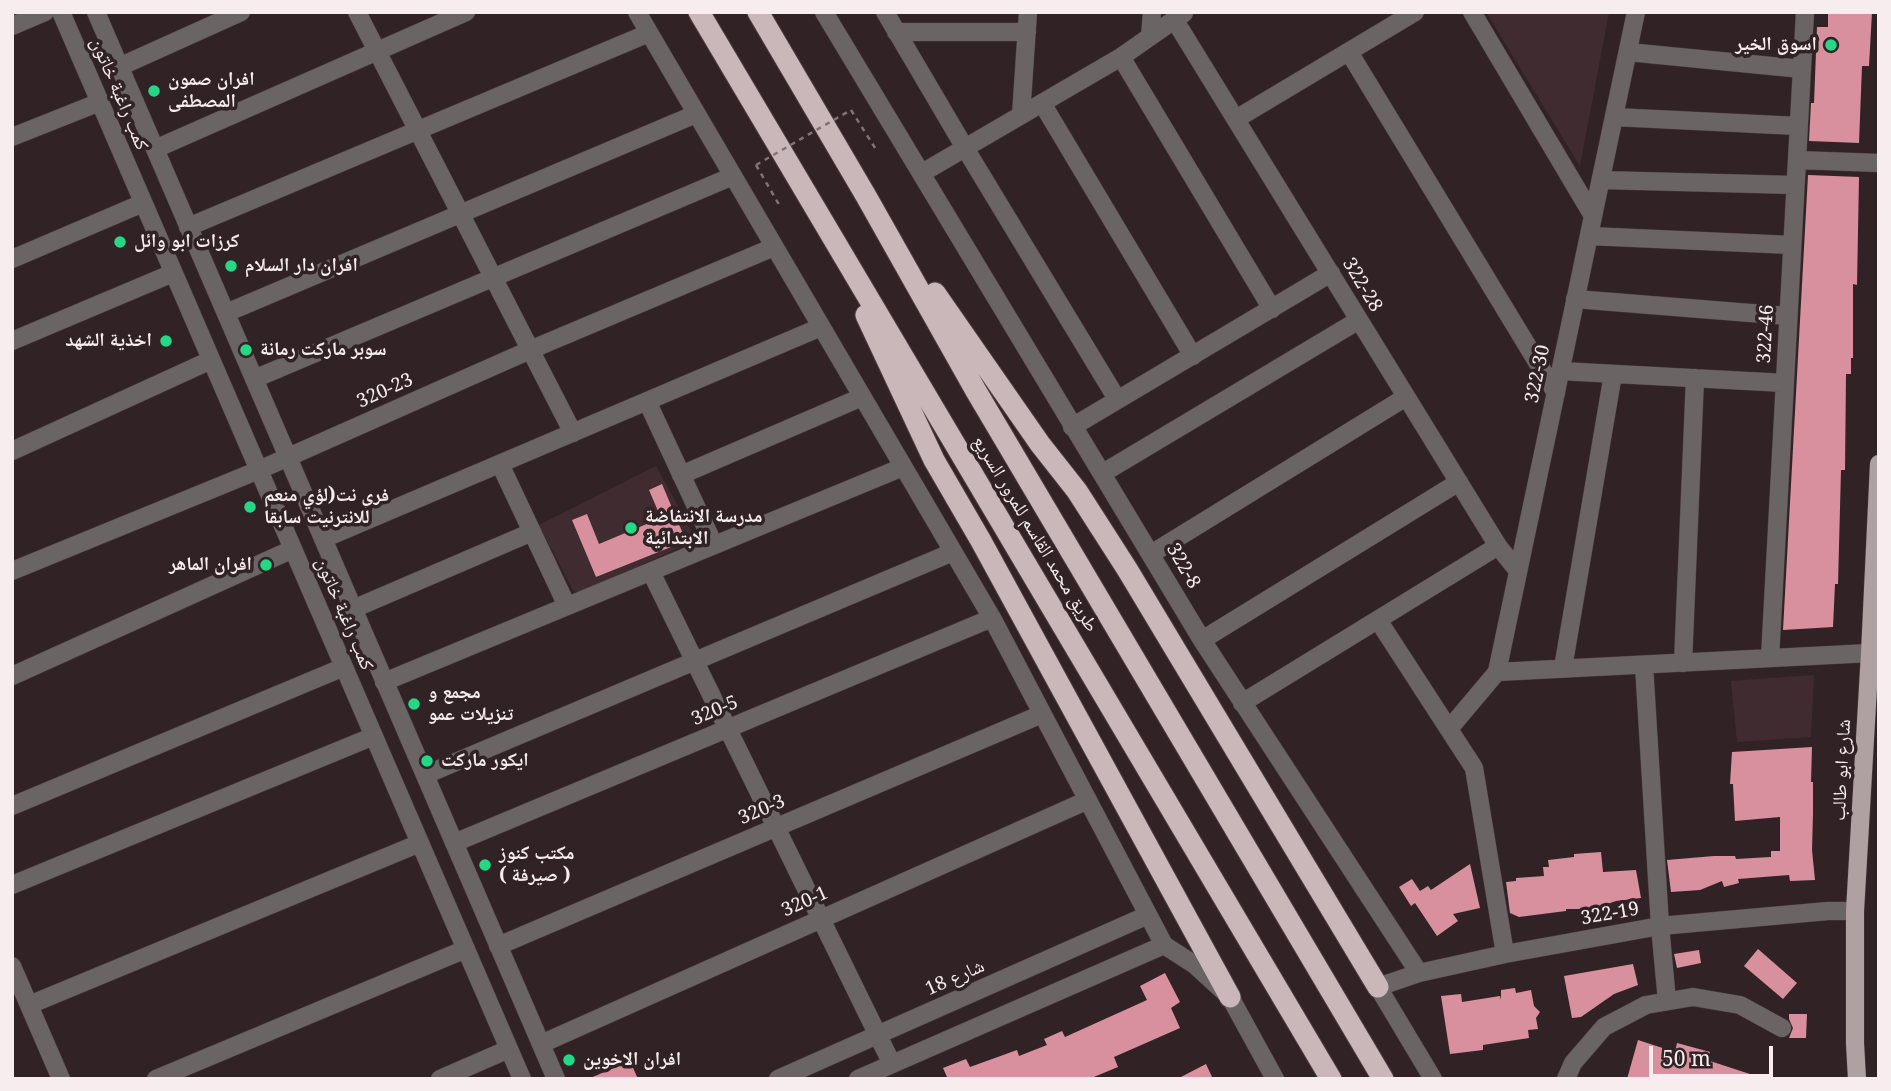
<!DOCTYPE html>
<meta charset="utf-8">
<style>
body{margin:0}
#map{position:relative;width:1891px;height:1091px;overflow:hidden;background:#312325;font-family:"Noto Serif",serif}
canvas{display:block}
.frame{position:absolute;inset:0;border:14px solid #f7edee;pointer-events:none}
.scale{position:absolute;left:1649px;top:1046px;width:124px;height:32px;box-sizing:border-box;border:4px solid #f7edee;border-top:0;padding-left:9px;font-size:21px;line-height:24px;white-space:nowrap;color:#f7edee;-webkit-text-stroke:5px #312325;paint-order:stroke}
</style>
<div id="map">
<canvas width="1891" height="1091"></canvas>
<div class="frame"></div>
<div class="scale">50 m</div>
</div>
<script>
const c = document.querySelector('canvas').getContext('2d');
c.lineJoin = 'round';
function fillPath(path, color) {
  c.fillStyle = color;
  c.fill(path, 'evenodd');
}
function shape(rows) {
  const path = new Path2D();
  for (const r of rows) {
    path.moveTo(r[0], r[1]);
    for (let i = 2; i < r.length; i += 2) path.lineTo(r[i], r[i + 1]);
  }
  return path;
}
function stroke(path, color, width, dash) {
  c.strokeStyle = color;
  c.lineWidth = width;
  c.lineCap = dash ? 'butt' : 'round';
  c.setLineDash(dash || []);
  c.stroke(path);
}
function write(font, color, halo, rows, align = 'center') {
  c.font = font + ' "Noto Serif","Noto Naskh Arabic",serif';
  c.lineWidth = 7;
  c.setLineDash([]);
  c.textBaseline = 'middle';
  c.strokeStyle = halo;
  c.fillStyle = color;
  for (const [text, x, y, turn = 0] of rows) {
    c.save();
    c.translate(x, y);
    c.rotate((+turn || 0) * Math.PI / 180);
    c.textAlign = isNaN(turn) ? turn : align;
    if (halo) c.strokeText(text, 0, 0);
    c.fillText(text, 0, 0);
    c.restore();
  }
}
const built = shape([
 [1486,12,1609,12,1580,166],
 [656,466,695,537,692,542,579,593,574,592,539,525],
 [1814,675,1811,737,1737,742,1731,681]
]);
const building = shape([
 [1828,12,1872,12,1869,66,1862,66,1859,143,1809,141,1811,103,1814,103,1817,27,1828,27],
 [1808,175,1859,177,1857,285,1853,284,1853,358,1851,358,1851,374,1846,374,1845,470,1841,470,1838,584,1835,584,1833,627,1783,630],
 [662,484,686,541,596,577,572,520,587,514,599,544,661,518,649,490],
 [1812,747,1811,782,1813,782,1813,814,1812,850,1815,880,1790,881,1789,875,1738,879,1739,883,1724,887,1722,881,1700,890,1671,892,1667,860,1714,856,1735,856,1736,859,1771,857,1771,851,1780,851,1780,817,1735,821,1733,784,1730,784,1732,752],
 [1601,852,1603,872,1636,870,1641,898,1616,901,1593,909,1566,909,1566,911,1519,917,1510,913,1506,882,1516,881,1516,878,1544,876,1543,867,1549,867,1548,860,1574,857,1574,854],
 [1470,864,1480,908,1453,914,1458,921,1437,936,1415,903,1411,906,1399,887,1412,879,1420,891,1428,886,1431,890],
 [1758,949,1797,983,1783,999,1744,966],
 [1699,950,1701,963,1677,968,1674,954],
 [1633,964,1638,985,1614,994,1581,1017,1572,1018,1564,976],
 [1165,973,1180,1002,1171,1008,1180,1028,1114,1057,1118,1067,1089,1079,943,1079,947,1077,943,1068,966,1059,970,1067,1017,1050,1019,1056,1047,1045,1044,1039,1062,1031,1065,1037,1147,1000,1140,986],
 [1515,988,1516,993,1531,990,1534,1006,1540,1012,1536,1018,1538,1029,1528,1030,1529,1038,1483,1045,1483,1050,1450,1054,1441,996,1461,994,1462,1002,1500,996,1501,1000,1501,990],
 [1789,1014,1807,1014,1806,1038,1789,1038,1793,1028,1789,1019],
 [1638,1040,1675,1052,1677,1043,1710,1052,1707,1060,1756,1076,1756,1079,1627,1079],
 [630,1061,638,1079,588,1079],
 [1206,1064,1213,1079,1177,1079]
]);
const path = shape([
 [851,110,877,151],
 [756,165,781,208]
]);
const minor = shape([
 [61,12,522,1079],
 [96,12,556,1079],
 [357,12,573,433],
 [637,12,992,618,1164,945,1195,965,1230,997,1275,1079],
 [824,12,1202,640,1419,973],
 [885,12,965,148,1117,399],
 [1472,12,1593,216],
 [1174,19,1498,546,1518,571],
 [12,26,45,12],
 [896,32,1027,32],
 [1150,37,1152,12],
 [1349,52,1556,393],
 [1628,52,1802,69],
 [1121,57,1272,309],
 [119,67,241,12],
 [1042,103,1193,356],
 [1021,115,1028,12],
 [1614,117,1798,126],
 [1236,119,1415,12],
 [12,137,100,102],
 [155,149,466,12],
 [1797,160,1879,163],
 [922,173,1121,57,1184,13],
 [1601,180,1795,185],
 [188,227,649,33],
 [1589,236,1792,245],
 [12,259,143,203],
 [1575,299,1788,316],
 [226,313,696,114],
 [12,341,173,273],
 [1560,371,1785,383],
 [254,379,733,176],
 [647,401,714,545],
 [1072,427,1331,273],
 [12,451,211,360],
 [500,464,567,606],
 [1103,473,1359,320],
 [681,475,862,397],
 [323,539,821,327],
 [1151,554,1406,397],
 [12,571,259,470,530,350,774,247],
 [651,572,892,1064],
 [353,609,532,532],
 [1378,620,1474,768,1505,954],
 [1202,640,1459,482],
 [1770,658,1805,12],
 [1683,663,1695,378],
 [1644,665,1660,926,1667,1001],
 [1563,668,1613,374],
 [1497,672,1870,653],
 [12,676,293,549],
 [384,682,903,467],
 [1242,703,1498,546],
 [1449,729,1497,672,1636,12],
 [425,775,953,552],
 [12,806,344,667],
 [454,843,992,618],
 [12,885,374,736],
 [498,946,1042,714],
 [12,966,61,1079],
 [29,1005,420,843],
 [541,1044,1088,800],
 [156,1079,466,949],
 [440,1079,509,1049],
 [778,1079,1148,915],
 [858,1079,1164,945],
 [1433,1079,1378,987,1419,973,1505,954,1660,926,1828,911,1855,911],
 [1566,1079,1573,1063,1604,1027,1646,1005,1693,997,1740,1005,1782,1028]
]);
const major = shape([
 [1857,1079,1855,1043,1855,911,1870,653,1879,464]
]);
const highway = shape([
 [699,12,1331,1079],
 [758,12,866,196,976,391,1383,1079],
 [935,293,1040,444,1077,491,1127,569,1378,987],
 [866,315,934,460,981,541,1230,997]
]);
const pathBridge = shape([
 [756,165,851,110]
]);
const markers = [
 [1831,45,7,"#24d886"],
 [154,91,7,"#24d886"],
 [120,242,7,"#24d886"],
 [231,266,7,"#24d886"],
 [166,341,7,"#24d886"],
 [246,350,7,"#24d886"],
 [250,507,7,"#24d886"],
 [631,528,7,"#24d886"],
 [266,565,7,"#24d886"],
 [414,704,7,"#24d886"],
 [427,761,7,"#24d886"],
 [485,865,7,"#24d886"],
 [569,1060,7,"#24d886"]
];
const poiNames = [
 ["اسوق الخير",1817,45,"right"],
 ["افران صمون",168,80],
 ["المصطفى",168,102],
 ["كرزات ابو وائل",134,242],
 ["افران دار السلام",245,266],
 ["اخذية الشهد",152,341,"right"],
 ["سوبر ماركت رمانة",260,350],
 ["فري نت(لؤي منعم",264,496],
 ["للانترنيت سابقا",264,518],
 ["مدرسة الانتفاضة",645,517],
 ["الابتدائية",645,539],
 ["افران الماهر",252,565,"right"],
 ["مجمع و",428,693],
 ["تنزيلات عمو",428,715],
 ["ايكور ماركت",441,761],
 ["مكتب كنوز",499,854],
 ["( صيرفة )",499,876],
 ["افران الاخوين",583,1060]
];
const streetNames = [
 ["كمب راغبة خاتون",119,94,67],
 ["322-28",1362,285,59],
 ["322-46",1766,334,-87],
 ["322-30",1538,374,-78],
 ["320-23",385,391,-24],
 ["طريق محمد القاسم للمرور السريع",1035,534,59],
 ["322-8",1183,566,60],
 ["كمب راغبة خاتون",344,614,67],
 ["320-5",715,711,-23],
 ["شارع ابو طالب",1842,770,-87],
 ["320-3",762,810,-23],
 ["320-1",805,902,-24],
 ["322-19",1610,914,-10],
 ["شارع 18",955,978,-24]
];
fillPath(built, '#402c30');
fillPath(building, '#d8909e');
stroke(minor, '#4d3f41', 19);
stroke(major, '#4d3f41', 19);
stroke(highway, '#4d3f41', 23);
stroke(path, '#7f7375', 2.5, [5, 5]);
stroke(minor, '#6b6465', 18);
stroke(major, '#afa0a2', 18);
stroke(highway, '#cab7ba', 21);
stroke(pathBridge, '#7f7375', 2.5, [5, 5]);
for (const [x, y, r, color] of markers) {
  const dot = new Path2D();
  dot.arc(x, y, r, 0, 2 * Math.PI);
  c.fillStyle = color;
  c.fill(dot);
  stroke(dot, '#312325', 2.5);
}
write('bold 19px', '#f7edee', '#312325', poiNames, 'left');
write('19px', '#f7edee', '#312325', streetNames);
</script>
